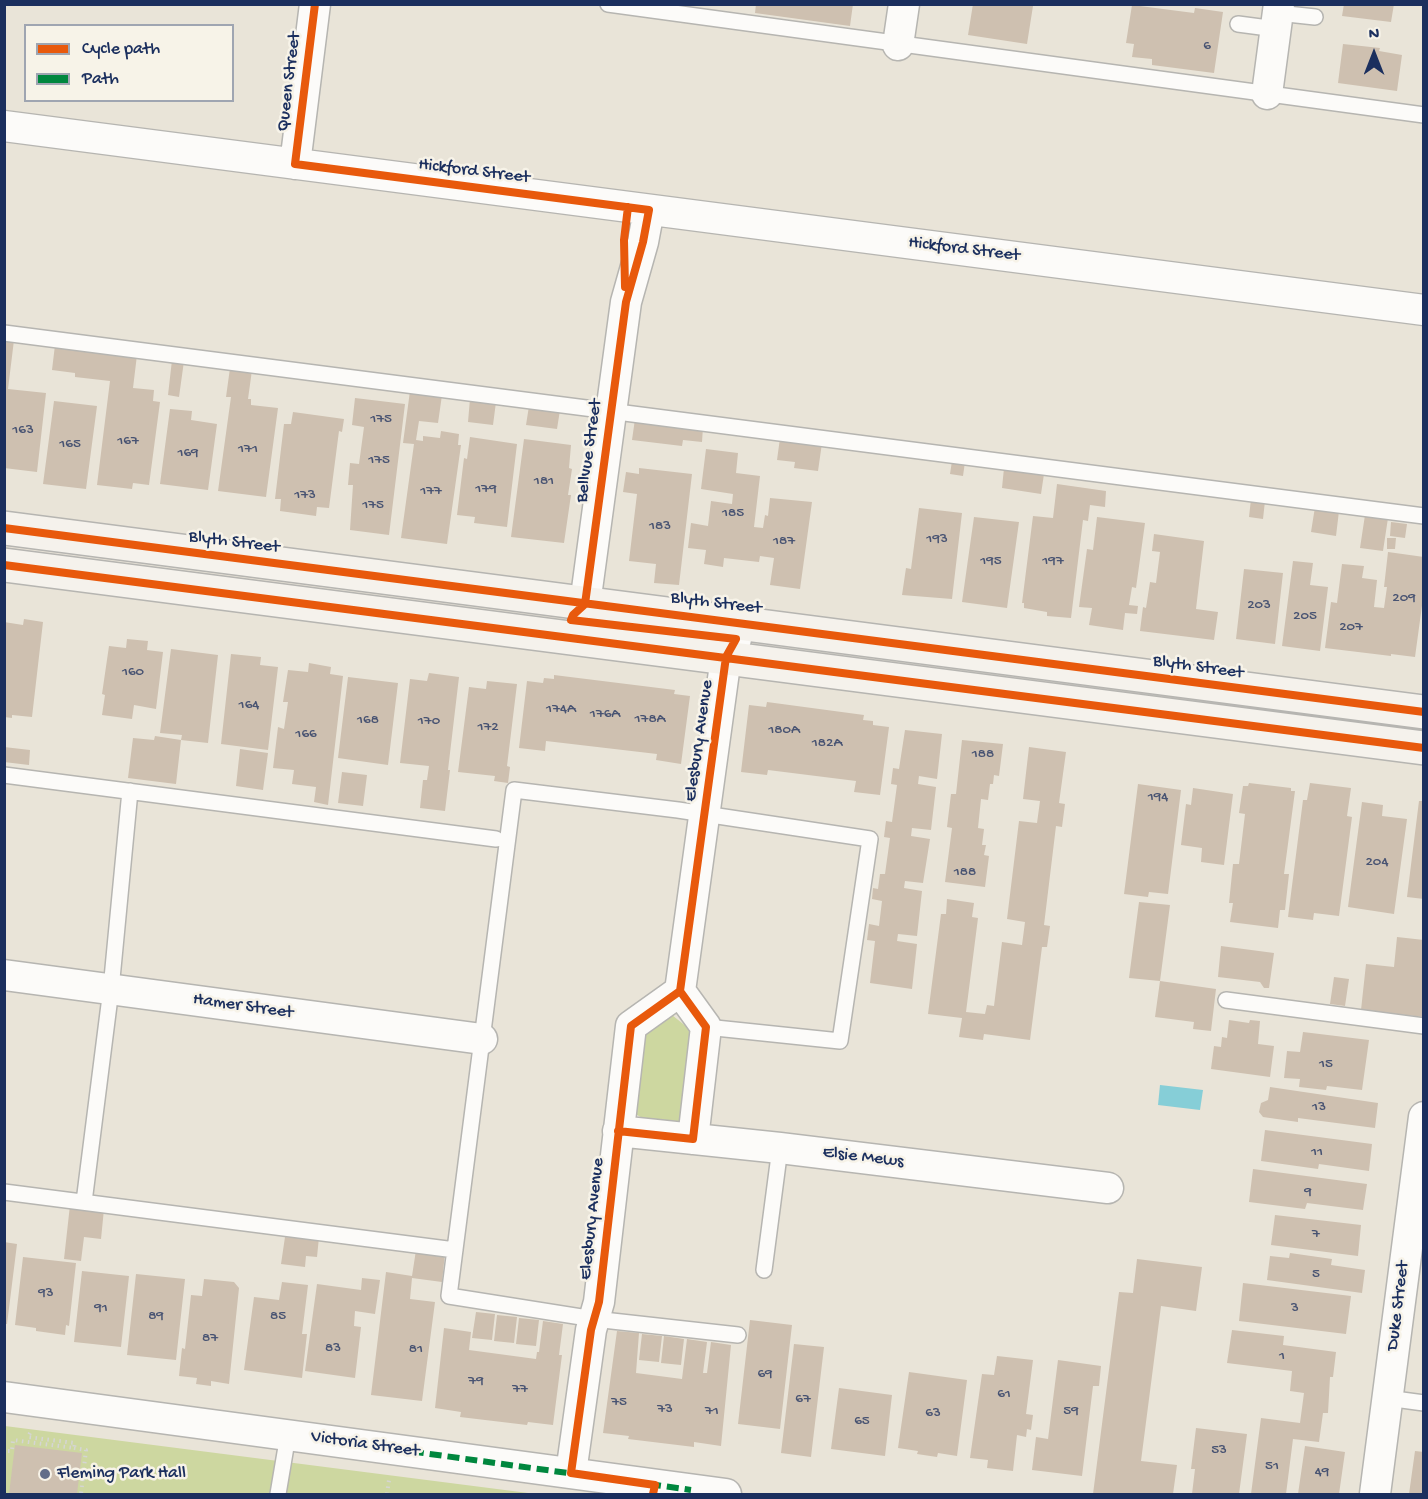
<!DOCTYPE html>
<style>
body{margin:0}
#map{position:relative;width:1428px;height:1499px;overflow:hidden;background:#e9e4d8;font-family:"Gochi Hand",sans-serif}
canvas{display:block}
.frame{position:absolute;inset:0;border:6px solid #1b2f5e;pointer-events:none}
.legend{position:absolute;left:24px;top:24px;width:210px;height:78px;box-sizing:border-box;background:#f7f3e8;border:2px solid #9fa5b1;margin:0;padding:8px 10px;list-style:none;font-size:18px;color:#1b2f5e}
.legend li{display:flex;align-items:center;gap:12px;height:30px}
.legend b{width:30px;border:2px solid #9fa5b1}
.north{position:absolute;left:1344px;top:24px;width:60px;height:60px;-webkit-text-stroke:4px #f7f3e8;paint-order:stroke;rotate:0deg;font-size:16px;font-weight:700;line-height:24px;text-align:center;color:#1b2f5e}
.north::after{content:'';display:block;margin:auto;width:21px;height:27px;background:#1b2f5e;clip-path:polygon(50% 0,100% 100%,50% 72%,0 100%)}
</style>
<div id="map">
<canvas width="1428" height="1499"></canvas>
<div class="frame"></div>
<ul class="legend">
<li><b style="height:8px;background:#e8590c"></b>Cycle path</li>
<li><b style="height:8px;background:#00873e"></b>Path</li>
</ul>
<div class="north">N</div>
</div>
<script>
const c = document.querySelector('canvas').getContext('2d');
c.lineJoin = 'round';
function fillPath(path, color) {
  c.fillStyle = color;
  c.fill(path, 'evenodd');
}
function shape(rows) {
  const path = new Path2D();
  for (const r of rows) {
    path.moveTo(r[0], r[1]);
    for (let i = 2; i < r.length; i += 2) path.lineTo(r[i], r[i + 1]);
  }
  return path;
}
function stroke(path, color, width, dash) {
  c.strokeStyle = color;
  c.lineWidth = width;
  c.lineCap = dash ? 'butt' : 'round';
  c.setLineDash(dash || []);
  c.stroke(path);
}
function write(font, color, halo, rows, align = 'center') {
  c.font = font + ' "Gochi Hand",sans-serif';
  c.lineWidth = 5;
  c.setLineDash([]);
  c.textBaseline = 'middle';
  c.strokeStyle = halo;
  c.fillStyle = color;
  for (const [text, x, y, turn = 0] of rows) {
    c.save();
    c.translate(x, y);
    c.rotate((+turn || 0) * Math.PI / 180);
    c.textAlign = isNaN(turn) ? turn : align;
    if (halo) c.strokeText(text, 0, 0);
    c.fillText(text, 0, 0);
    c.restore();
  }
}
const green = shape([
 [662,1015,672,1015,693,1032,681,1126,652,1124,629,1110,635,1042],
 [5,1426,536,1494,5,1494]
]);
const water = shape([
 [1160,1085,1203,1090,1200,1110,1158,1105]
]);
const building = shape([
 [756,4,853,4,850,26,755,13],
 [973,4,1033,6,1027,44,968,35],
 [1344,4,1394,4,1391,22,1342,16],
 [1132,5,1194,13,1195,8,1223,12,1214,73,1152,65,1152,59,1132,57,1134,44,1126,43],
 [1343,44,1380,48,1379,51,1402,55,1397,91,1338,83],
 [4,339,14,340,8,389,46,393,37,472,4,468],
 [55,345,137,355,133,388,154,390,153,401,160,402,149,485,133,483,132,489,97,485,110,381,75,377,75,373,52,370],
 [172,360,184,361,179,397,168,395],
 [230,368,252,370,248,399,251,399,251,405,278,408,266,497,218,491,231,397,226,397],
 [410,391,442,395,438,423,419,421,416,440,423,441,423,436,440,438,441,431,459,434,458,445,461,445,447,544,401,538,414,444,403,443],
 [355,398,405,404,389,535,350,530,353,485,348,485,350,463,359,464,364,427,352,425],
 [470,399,496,402,493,425,468,422],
 [54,401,97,406,86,489,43,484],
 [529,406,560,410,557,429,526,425],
 [170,409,192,411,191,420,217,424,208,490,160,484],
 [293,412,344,419,342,432,339,431,329,508,317,507,316,516,280,511,281,499,275,499,284,424,291,424],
 [635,419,703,427,702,442,683,440,682,446,632,440],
 [470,437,517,444,507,527,474,523,475,517,457,515,464,458,467,459],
 [780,438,822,443,818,471,794,468,795,462,777,460],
 [524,439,571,445,569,468,572,469,568,495,571,495,564,543,511,537],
 [706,449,738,453,736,473,760,476,754,527,763,528,765,515,768,516,770,498,812,502,800,589,770,585,774,558,760,556,759,562,724,558,723,567,704,564,706,550,688,548,691,523,708,526,711,501,732,504,733,494,701,489],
 [952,461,965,462,963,476,950,474],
 [639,468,692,474,679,585,654,583,656,564,629,561,637,494,623,492,626,472,639,474],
 [1004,468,1044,474,1041,494,1002,488],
 [1057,484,1106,491,1105,507,1090,505,1088,521,1083,520,1071,618,1047,616,1047,612,1024,608,1024,603,1022,603,1033,516,1053,518],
 [1251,499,1265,501,1263,519,1249,517],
 [1315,507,1339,511,1336,536,1311,532],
 [919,508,962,513,952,599,902,595,906,568,911,569],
 [1365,515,1388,518,1383,551,1360,548],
 [974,517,1019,522,1007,608,962,602],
 [1097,517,1145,523,1136,588,1132,587,1129,605,1138,606,1137,614,1125,613,1123,630,1089,625,1092,608,1079,607,1087,549,1093,550],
 [1391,522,1407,524,1405,538,1390,536],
 [1154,534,1204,541,1196,609,1218,612,1214,640,1140,631,1143,607,1146,608,1150,582,1156,583,1160,552,1152,551],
 [1387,538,1396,538,1395,549,1387,549],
 [1388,552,1424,557,1424,591,1415,657,1391,654,1391,656,1325,648,1331,602,1337,603,1342,564,1364,566,1362,578,1377,580,1374,607,1384,608,1387,587,1384,587],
 [1293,561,1313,563,1310,585,1328,587,1320,651,1282,646],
 [1244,569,1283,573,1275,644,1236,639],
 [24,619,43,622,32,717,12,715,12,718,4,717,4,622,23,625],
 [127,639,148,641,147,650,163,652,156,709,134,705,132,719,102,715,105,695,102,694,109,646,126,648],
 [171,649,218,655,208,743,181,740,182,735,160,733],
 [231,654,261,657,260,665,278,667,268,750,221,744],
 [309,663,331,667,330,674,343,676,328,805,314,802,316,787,292,784,294,770,273,768,278,727,284,729,288,702,283,702,288,670,308,672],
 [429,673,459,677,448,770,450,770,445,811,420,808,423,780,427,780,429,766,400,763,410,679,427,681],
 [554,675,675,690,674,694,690,696,681,764,656,760,657,754,546,741,545,751,519,748,527,681,543,683,544,678,554,679],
 [348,677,398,683,388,765,338,758],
 [487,681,517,684,507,766,510,767,508,783,494,781,495,776,458,772,469,687,486,689],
 [767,702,864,715,863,720,873,721,873,725,889,727,880,795,854,792,856,781,768,770,767,775,741,772,749,705,766,707],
 [905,730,942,734,937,779,919,776,918,784,936,787,931,830,912,828,911,836,930,839,923,883,905,881,904,888,922,891,917,936,898,934,897,941,917,944,912,989,870,983,875,941,867,940,869,924,879,926,882,901,872,899,873,888,878,889,880,874,885,874,890,838,884,837,886,821,892,822,897,785,891,784,893,768,899,769],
 [155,736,181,740,176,784,128,778,133,738,154,740],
 [962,740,1003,744,999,776,994,775,993,784,990,784,988,800,981,799,978,828,984,829,982,845,986,845,984,855,989,856,985,887,945,882,952,828,947,827,951,794,956,794],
 [4,747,30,750,29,765,4,762],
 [1029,747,1066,752,1059,803,1065,804,1062,827,1056,826,1044,925,1050,926,1047,947,1042,947,1030,1040,984,1034,983,1040,959,1037,962,1018,928,1014,941,914,946,914,947,899,974,903,972,917,978,918,966,1012,985,1014,987,1005,994,1006,1002,942,1022,945,1025,922,1007,919,1019,821,1037,823,1040,801,1023,799],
 [240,749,268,753,263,790,236,786],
 [342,772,367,775,363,806,338,803],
 [1249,783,1291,788,1291,791,1295,791,1284,874,1289,874,1285,910,1280,910,1278,928,1230,922,1233,903,1229,903,1233,864,1239,864,1245,814,1239,813,1243,786,1248,786],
 [1310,783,1351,788,1347,816,1352,817,1339,916,1314,913,1313,920,1288,917,1303,800,1307,800],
 [1138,784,1181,790,1168,894,1149,892,1148,897,1124,894],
 [1193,788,1233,794,1224,865,1201,862,1202,848,1181,845,1186,804,1191,805],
 [1419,801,1424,801,1424,899,1407,897],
 [1362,802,1383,805,1382,816,1407,819,1394,914,1348,907],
 [1139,902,1170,905,1160,981,1129,978],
 [1397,937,1424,940,1424,1017,1361,1010,1366,964,1394,967],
 [1221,946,1274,953,1269,988,1264,988,1260,982,1218,977],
 [1334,977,1349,979,1345,1006,1330,1004],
 [1160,981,1216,989,1211,1031,1193,1029,1194,1022,1155,1017],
 [1229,1020,1249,1023,1250,1020,1260,1021,1258,1044,1274,1046,1270,1077,1211,1069,1214,1046,1221,1047,1222,1037,1227,1038],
 [1303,1032,1369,1040,1362,1090,1327,1086,1326,1090,1299,1087,1300,1079,1284,1078,1287,1051,1300,1052],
 [1270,1087,1378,1103,1375,1128,1298,1118,1298,1122,1263,1117,1259,1112,1261,1103,1268,1100],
 [1265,1130,1372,1144,1369,1171,1319,1164,1318,1169,1261,1161],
 [1253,1169,1367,1184,1363,1210,1307,1203,1305,1209,1249,1202],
 [70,1205,104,1209,101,1239,84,1237,81,1261,64,1259],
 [1275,1215,1361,1225,1358,1256,1271,1245],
 [308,1236,319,1237,317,1257,306,1256,305,1267,281,1264,285,1237,308,1239],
 [4,1242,17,1244,7,1324,4,1324],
 [416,1250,445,1253,442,1282,412,1278,410,1299,435,1302,422,1401,371,1395,386,1272,412,1276],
 [1290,1253,1332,1259,1331,1265,1365,1270,1362,1293,1267,1280,1270,1256,1289,1258],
 [23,1257,76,1263,69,1326,66,1325,65,1335,36,1331,36,1328,15,1325],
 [1137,1259,1202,1267,1196,1311,1161,1306,1141,1461,1177,1465,1173,1494,1093,1494,1119,1292,1133,1293],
 [82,1271,129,1276,121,1347,74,1342],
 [136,1274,185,1279,176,1360,127,1355],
 [362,1278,380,1280,375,1314,355,1311,354,1326,361,1327,355,1378,305,1371,317,1284,361,1290],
 [204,1279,234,1282,239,1288,229,1384,211,1381,211,1386,196,1384,197,1378,179,1376,182,1348,185,1349,191,1295,202,1296],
 [282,1282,308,1285,302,1334,307,1334,302,1378,244,1370,254,1297,279,1300],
 [1243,1283,1351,1296,1346,1334,1239,1321],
 [476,1312,495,1314,492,1340,472,1338],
 [497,1315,517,1317,514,1343,494,1341],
 [519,1318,539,1320,536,1346,516,1344],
 [750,1320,792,1325,780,1429,738,1424],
 [543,1321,563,1324,559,1355,562,1355,553,1425,528,1422,527,1425,460,1417,461,1412,435,1408,444,1328,471,1332,469,1350,536,1359,537,1352,539,1352],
 [1232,1330,1284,1336,1283,1345,1336,1352,1333,1377,1330,1377,1328,1413,1323,1413,1319,1442,1293,1439,1286,1494,1251,1494,1261,1418,1300,1423,1304,1393,1290,1391,1292,1371,1227,1363],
 [617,1331,639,1333,636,1373,682,1379,687,1339,707,1342,703,1373,707,1373,711,1342,731,1345,721,1446,694,1442,694,1447,628,1439,629,1436,603,1433],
 [642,1334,662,1336,659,1362,639,1360],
 [664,1336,684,1339,681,1365,661,1363],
 [794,1344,824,1347,811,1457,781,1453],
 [997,1356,1033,1360,1026,1414,1033,1415,1031,1430,1027,1429,1026,1437,1017,1435,1013,1471,987,1468,988,1460,970,1458,982,1374,994,1375],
 [1058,1360,1101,1366,1099,1386,1093,1386,1082,1476,1032,1470,1036,1437,1048,1439],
 [909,1372,967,1380,957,1456,938,1453,937,1457,917,1454,918,1451,898,1448],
 [839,1388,892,1395,885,1456,831,1449],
 [1196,1428,1247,1434,1239,1494,1192,1494,1195,1469,1191,1469],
 [15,1445,82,1453,77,1494,9,1494],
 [1305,1446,1345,1452,1339,1494,1298,1494],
 [1415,1451,1424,1452,1424,1494,1409,1494]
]);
const path = shape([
 [74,1448,86,1450,81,1494],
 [8,1451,12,1451,13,1440,74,1448,75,1443,28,1437,30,1433],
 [387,1494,389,1480]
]);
const lane = shape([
 [608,4,1424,115],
 [1278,13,1315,17],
 [1238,24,1276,29],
 [4,333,1424,516],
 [4,775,496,839],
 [1226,1000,1424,1026],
 [706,1027,840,1041,870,839,678,810,514,790,449,1296,594,1319,738,1335],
 [4,1192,455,1250],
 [84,1202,111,989,130,791],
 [764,1270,780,1148],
 [1387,1398,1424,1403],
 [278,1494,288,1435]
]);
const street = shape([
 [898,45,904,4],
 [1267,94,1279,4],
 [4,126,1424,310],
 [295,164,315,4],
 [585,604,626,302,643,242,649,210],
 [4,975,482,1039],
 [680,991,706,1027,693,1139],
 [618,1131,780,1148,1108,1188],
 [4,1397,726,1494],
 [571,1473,591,1330,599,1302,631,1026,680,991,726,657,736,639,738,622],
 [1375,1494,1424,1117]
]);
const secondary = shape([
 [4,528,1424,712],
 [4,565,1424,748]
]);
const quiet = shape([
 [394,1449,575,1474],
 [649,1484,691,1490]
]);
const cycleway = shape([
 [315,4,295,164,649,210,643,242,626,302,585,604],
 [625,287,624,240,628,207],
 [4,528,1424,712],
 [4,565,1424,748],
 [585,604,573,615,571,620,736,639,726,657,680,991,631,1026,599,1302,591,1330,571,1473,655,1485,653,1494],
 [618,1131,693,1139,706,1027,680,991]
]);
const markers = [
 [45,1474,6,"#636e89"]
];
const numberNames = [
 ["6",1207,47],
 ["175",381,420],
 ["163",23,431],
 ["167",128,442],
 ["165",70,445],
 ["171",248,450],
 ["169",188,454],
 ["175",379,461],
 ["181",544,482],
 ["179",486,490],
 ["177",431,492],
 ["173",305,496],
 ["175",373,506],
 ["185",733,514],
 ["183",660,527],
 ["193",937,540],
 ["187",784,542],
 ["195",991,562],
 ["197",1053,562],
 ["209",1404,599],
 ["203",1259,606],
 ["205",1305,617],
 ["207",1351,628],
 ["160",133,673],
 ["164",249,706],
 ["174A",561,710],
 ["176A",605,715],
 ["178A",650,720],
 ["168",368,721],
 ["170",429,722],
 ["172",488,728],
 ["180A",784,731],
 ["166",306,735],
 ["182A",827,744],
 ["188",983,755],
 ["194",1158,798],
 ["204",1377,863],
 ["188",965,873],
 ["15",1326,1065],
 ["13",1319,1108],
 ["11",1317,1153],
 ["9",1308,1193],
 ["7",1316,1235],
 ["5",1316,1275],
 ["93",46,1294],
 ["91",101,1309],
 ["3",1295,1309],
 ["89",156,1317],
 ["85",278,1317],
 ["87",210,1339],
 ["83",333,1349],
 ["81",416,1350],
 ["1",1282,1357],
 ["69",765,1375],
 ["79",476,1382],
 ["77",520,1390],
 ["61",1004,1395],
 ["67",803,1400],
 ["75",619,1403],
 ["73",665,1410],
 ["71",712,1412],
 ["59",1071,1412],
 ["63",933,1414],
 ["65",862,1422],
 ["53",1219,1451],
 ["51",1272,1467],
 ["49",1322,1473]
];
const streetNames = [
 ["Queen Street",290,82,-83],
 ["Hickford Street",474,172,7],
 ["Hickford Street",964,250,7],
 ["Bellvue Street",590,451,-82],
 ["Blyth Street",234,543,7],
 ["Blyth Street",716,604,7],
 ["Blyth Street",1198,668,8],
 ["Elesbury Avenue",700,741,-82],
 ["Hamer Street",243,1007,8],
 ["Elsie Mews",863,1158,7],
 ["Elesbury Avenue",593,1219,-84],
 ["Duke Street",1399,1306,-83],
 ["Victoria Street",365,1445,8]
];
const poiNames = [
 ["Fleming Park Hall",57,1474]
];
fillPath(green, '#cdd7a0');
fillPath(water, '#86ced7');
fillPath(building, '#cec0b0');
stroke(lane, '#b6b5b1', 18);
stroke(street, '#b6b5b1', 33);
stroke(secondary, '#b6b5b1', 36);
stroke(path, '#d5d5d4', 4, [1.5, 4.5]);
stroke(lane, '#fcfbf9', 15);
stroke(street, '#fcfbf9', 30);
stroke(secondary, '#f5f2ec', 33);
stroke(quiet, '#00873e', 6, [12, 6]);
stroke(cycleway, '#e8590c', 8);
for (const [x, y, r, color] of markers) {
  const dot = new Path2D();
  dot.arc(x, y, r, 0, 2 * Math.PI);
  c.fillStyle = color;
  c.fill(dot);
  stroke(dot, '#f7f3e8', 2);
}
write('15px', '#485372', null, numberNames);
write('18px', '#1b2f5e', '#f7f3e8', streetNames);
write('18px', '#1b2f5e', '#f7f3e8', poiNames, 'left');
</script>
